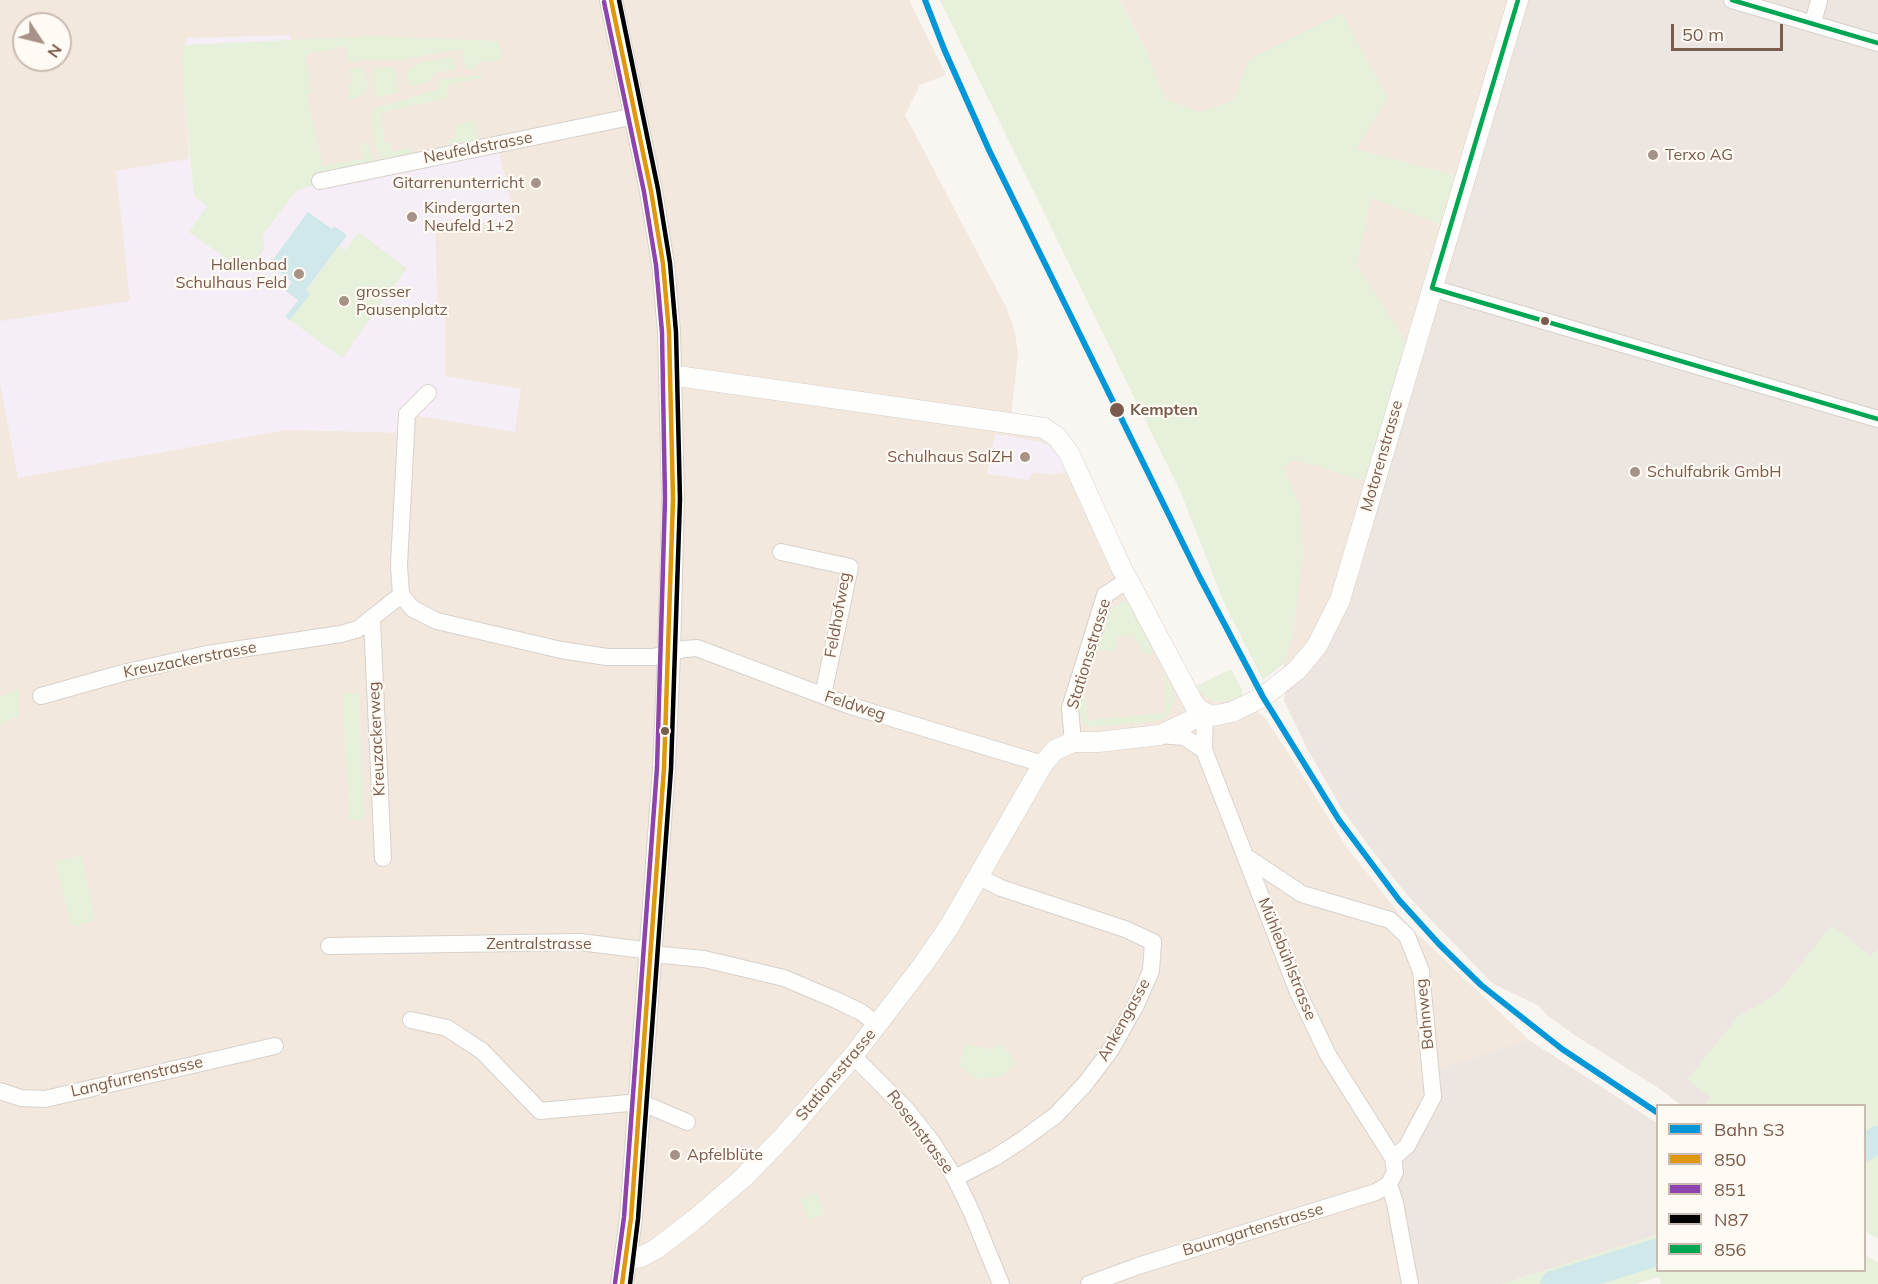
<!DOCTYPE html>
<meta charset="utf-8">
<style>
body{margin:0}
#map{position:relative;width:1878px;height:1284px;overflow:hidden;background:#f9f5f0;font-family:Mulish,sans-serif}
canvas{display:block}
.legend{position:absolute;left:1656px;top:1104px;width:210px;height:168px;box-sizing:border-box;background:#fffaf3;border:2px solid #cabbb1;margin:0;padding:8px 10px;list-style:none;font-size:18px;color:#7a5c4d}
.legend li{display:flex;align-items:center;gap:12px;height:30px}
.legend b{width:30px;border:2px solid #cabbb1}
.north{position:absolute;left:12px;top:12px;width:60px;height:60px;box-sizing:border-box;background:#fffaf3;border:2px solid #cabbb1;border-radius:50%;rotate:125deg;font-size:16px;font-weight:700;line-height:24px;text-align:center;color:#7a5c4d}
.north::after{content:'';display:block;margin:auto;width:21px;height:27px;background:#a69286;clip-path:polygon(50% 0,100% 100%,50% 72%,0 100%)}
.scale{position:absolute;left:1671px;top:24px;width:112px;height:27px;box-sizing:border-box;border:3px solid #7a5c4d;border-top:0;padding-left:8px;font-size:18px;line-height:21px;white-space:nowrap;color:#7a5c4d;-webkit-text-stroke:4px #fffaf3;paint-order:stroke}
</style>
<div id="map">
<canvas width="1878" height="1284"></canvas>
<ul class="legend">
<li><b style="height:8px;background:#0097d8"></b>Bahn S3</li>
<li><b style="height:8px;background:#de970f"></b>850</li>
<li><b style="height:8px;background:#8e44ad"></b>851</li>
<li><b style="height:8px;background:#000"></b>N87</li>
<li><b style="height:8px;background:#00a651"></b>856</li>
</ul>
<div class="north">N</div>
<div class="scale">50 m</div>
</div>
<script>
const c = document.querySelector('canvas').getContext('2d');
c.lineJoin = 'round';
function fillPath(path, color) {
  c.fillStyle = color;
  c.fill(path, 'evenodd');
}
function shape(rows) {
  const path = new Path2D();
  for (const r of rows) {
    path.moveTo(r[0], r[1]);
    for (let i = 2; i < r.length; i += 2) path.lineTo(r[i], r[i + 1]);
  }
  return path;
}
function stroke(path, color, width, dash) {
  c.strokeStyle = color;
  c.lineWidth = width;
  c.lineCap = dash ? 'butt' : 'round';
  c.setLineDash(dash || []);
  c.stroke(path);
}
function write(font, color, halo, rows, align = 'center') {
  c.font = font + ' Mulish,sans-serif';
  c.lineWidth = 4.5;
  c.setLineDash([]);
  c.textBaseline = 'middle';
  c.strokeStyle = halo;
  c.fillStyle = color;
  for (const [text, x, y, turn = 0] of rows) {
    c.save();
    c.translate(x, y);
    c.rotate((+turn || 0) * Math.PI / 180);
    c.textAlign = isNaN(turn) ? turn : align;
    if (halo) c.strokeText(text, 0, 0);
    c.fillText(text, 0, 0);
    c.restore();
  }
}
const residential = shape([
 [0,0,909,0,946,75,920,85,905,115,1006,307,1014,328,1018,353,1011,416,1050,421,1188,686,1216,697,1235,693,1264,717,1289,754,1345,845,1408,925,1529,1040,1521,1044,1410,1284,0,1284],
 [24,24,60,24,60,60,24,60],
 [1119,0,1518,0,1340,600,1287,680,1283,668,1294,627,1279,460,1147,52]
]);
const industrial = shape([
 [1518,0,1878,0,1878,948,1871,957,1832,926,1778,993,1738,1017,1688,1079,1712,1098,1705,1105,1681,1105,1660,1089,1576,1036,1548,1016,1539,1006,1492,983,1408,896,1371,849,1342,809,1309,752,1284,701,1287,680,1316,646],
 [1529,1040,1657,1123,1657,1235,1502,1284,1410,1284,1395,1172,1432,1097,1430,1072]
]);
const education = shape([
 [291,35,292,161,320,184,497,144,516,221,435,226,438,317,445,317,445,376,521,389,515,432,407,414,406,433,286,430,18,478,0,384,0,321,130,301,116,171,189,159,182,57,186,38],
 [995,434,1042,442,1050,446,1063,461,1066,472,1050,475,1032,472,1029,480,987,474]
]);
const green = shape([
 [940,0,1119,0,1147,52,1165,98,1198,112,1233,101,1250,59,1342,13,1388,98,1356,149,1456,175,1440,224,1371,198,1357,265,1406,341,1366,481,1295,460,1284,467,1300,506,1303,553,1294,627,1285,663,1263,680,1225,605,1181,493],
 [374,36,498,41,503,59,491,62,485,60,476,64,475,69,467,70,461,49,402,60,363,60,349,63,346,46,305,55,312,93,307,94,323,166,363,159,360,143,368,144,376,164,320,184,297,190,262,236,265,247,247,273,189,232,207,206,194,196,185,103,182,57,184,45],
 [451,57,454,59,455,68,453,70,434,73,431,81,412,87,409,85,406,72,408,69,415,67,418,63],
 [393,67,400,92,378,97,374,97,373,69,376,68],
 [361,68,364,71,367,84,366,91,363,95,350,100,347,85,352,84,350,69],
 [481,75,482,78,447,85,449,98,380,113,385,143,391,142,393,152,410,148,411,153,410,155,384,160,382,159,373,142,372,109,439,89,438,80],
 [476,120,479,141,450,146,448,140,457,138,455,125],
 [358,232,407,268,342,358,290,320,309,294,306,291,339,246,346,250],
 [1124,601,1128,603,1154,653,1144,655,1134,636,1118,636,1113,654,1108,650,1097,651,1111,609],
 [1231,669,1242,690,1242,696,1227,701,1214,701,1207,698,1196,686],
 [1163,671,1172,689,1174,700,1169,714,1163,719,1150,722,1091,727,1087,726,1081,720,1079,707,1084,692,1088,720,1165,713],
 [19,689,19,716,0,725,0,696],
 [343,693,359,693,364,820,349,821],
 [82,855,95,920,71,926,55,862],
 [1832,925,1871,956,1878,948,1878,1239,1865,1231,1864,1106,1705,1105,1711,1098,1688,1079,1738,1017,1778,993],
 [966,1044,988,1049,1003,1045,1015,1061,1015,1065,1000,1077,977,1079,960,1066,964,1045],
 [817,1193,825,1214,808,1220,800,1199],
 [1657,1235,1658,1270,1864,1270,1865,1255,1878,1263,1878,1284,1661,1284,1659,1277,1635,1284,1502,1284]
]);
const water = shape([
 [308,212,332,229,334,226,347,235,306,290,310,294,290,320,285,317,298,300,286,291,292,282,269,265]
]);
const river = shape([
 [1864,1148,1878,1139],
 [1554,1284,1658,1252]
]);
const minor = shape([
 [1732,0,1878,43],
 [1813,23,1819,0],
 [320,181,635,116],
 [1432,288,1878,419],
 [428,393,407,414,406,433,399,565,401,595,413,609,437,621,561,650,607,657,654,657,684,649,697,648,848,705,1043,764],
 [781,552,850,567,823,695],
 [372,620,383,858],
 [41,696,123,673,207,654,341,634,358,629,401,595],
 [1160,735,1184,737,1204,750],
 [1073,742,1070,708,1105,595,1128,580],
 [1245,856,1302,894,1390,920,1407,936,1421,971,1433,1097,1407,1146,1393,1158],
 [329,946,580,942,651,951,662,955,704,959,784,978,836,1000,861,1012,878,1025],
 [411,1020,447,1028,482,1051,540,1111,640,1102,687,1122],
 [853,1056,906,1109,932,1142,955,1178,972,1213,1001,1284],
 [0,1091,21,1098,45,1099,275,1046],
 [955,1178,994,1158,1022,1140,1056,1115,1085,1084,1110,1051,1136,1005,1151,971,1153,942,1125,929,1001,888,979,877],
 [1389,1184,1395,1203,1410,1284],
 [1089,1284,1138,1266,1376,1192,1389,1184,1395,1172,1393,1158,1328,1055,1298,992,1204,750,1205,714]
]);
const tertiary = shape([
 [670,375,1044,428,1057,437,1069,453,1120,565,1195,706,1201,711,1212,716,1232,712,1263,697,1297,670,1317,646,1340,600,1518,0],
 [626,1259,641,1257,656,1249,694,1220,743,1178,784,1136,853,1056,922,966,949,927,1043,764,1055,750,1073,742,1098,742,1160,735,1205,714]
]);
const secondary = shape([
 [611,0,651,191,663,264,669,332,673,499,669,653,664,768,631,1218,622,1284]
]);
const bus1 = shape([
 [611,0,651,191,663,264,669,332,673,499,664,768,631,1218,622,1284]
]);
const bus2 = shape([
 [604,2,644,192,656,265,662,332,665,499,657,768,624,1217,615,1283]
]);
const bus3 = shape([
 [619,0,658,189,670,263,676,332,680,499,671,769,638,1219,630,1284]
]);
const bus4 = shape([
 [1518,0,1432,288,1878,419],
 [1732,0,1878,43]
]);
const rail1 = shape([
 [925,0,944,49,989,150,1199,576,1263,697,1339,820,1399,900,1439,944,1481,985,1562,1049,1658,1113]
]);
const markers = [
 [1653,155,6,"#a69286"],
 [536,183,6,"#a69286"],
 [412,217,6,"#a69286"],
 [299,274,6,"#a69286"],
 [344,301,6,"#a69286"],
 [1545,321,5,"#7a5c4d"],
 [1117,410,8,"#7a5c4d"],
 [1025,457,6,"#a69286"],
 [1635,472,6,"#a69286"],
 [665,731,5,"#7a5c4d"],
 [675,1155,6,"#a69286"]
];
const streetNames = [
 ["Neufeldstrasse",478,148,-11],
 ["Motorenstrasse",1382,456,-74],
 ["Feldhofweg",838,615,-80],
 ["Stationsstrasse",1089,654,-73],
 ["Kreuzackerstrasse",190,660,-11],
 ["Feldweg",855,706,18],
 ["Kreuzackerweg",377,739,-93],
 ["Zentralstrasse",539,944],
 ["Mühlebühlstrasse",1287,959,68],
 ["Bahnweg",1425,1014,-96],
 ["Ankengasse",1124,1020,-61],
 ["Stationsstrasse",836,1075,-50],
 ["Langfurrenstrasse",137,1077,-13],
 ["Rosenstrasse",920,1132,53],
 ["Baumgartenstrasse",1253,1230,-17]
];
const poiNames = [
 ["Terxo AG",1665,155],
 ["Gitarrenunterricht",524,183,"right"],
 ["Kindergarten",424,208],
 ["Neufeld 1+2",424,226],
 ["Hallenbad",287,265,"right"],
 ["Schulhaus Feld",287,283,"right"],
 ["grosser",356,292],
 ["Pausenplatz",356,310],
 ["Schulhaus SalZH",1013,457,"right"],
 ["Schulfabrik GmbH",1647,472],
 ["Apfelblüte",687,1155]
];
const stopNames = [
 ["Kempten",1130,410]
];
fillPath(residential, '#f2e8de');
fillPath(industrial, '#ede5e0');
fillPath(education, '#f6eef6');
fillPath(green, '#e7f0db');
fillPath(water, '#d0e8ea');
stroke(river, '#d0e8ea', 27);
stroke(minor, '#d7d1cb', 18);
stroke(tertiary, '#d7d1cb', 21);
stroke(secondary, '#d9d2cb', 24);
stroke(minor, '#fefefd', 16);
stroke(tertiary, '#fefefd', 20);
stroke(secondary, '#fefefd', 22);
stroke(bus1, '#de970f', 4.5);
stroke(bus2, '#8e44ad', 4.5);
stroke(bus3, '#000', 4.5);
stroke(bus4, '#00a651', 4.5);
stroke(rail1, '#0097d8', 6);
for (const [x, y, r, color] of markers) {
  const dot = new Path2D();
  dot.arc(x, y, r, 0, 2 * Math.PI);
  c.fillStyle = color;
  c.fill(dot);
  stroke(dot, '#fffaf3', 2);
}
write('16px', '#7a5c4d', '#fffaf3', streetNames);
write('16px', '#7a5c4d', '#fffaf3', poiNames, 'left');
write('bold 16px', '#7a5c4d', '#fffaf3', stopNames, 'left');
</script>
